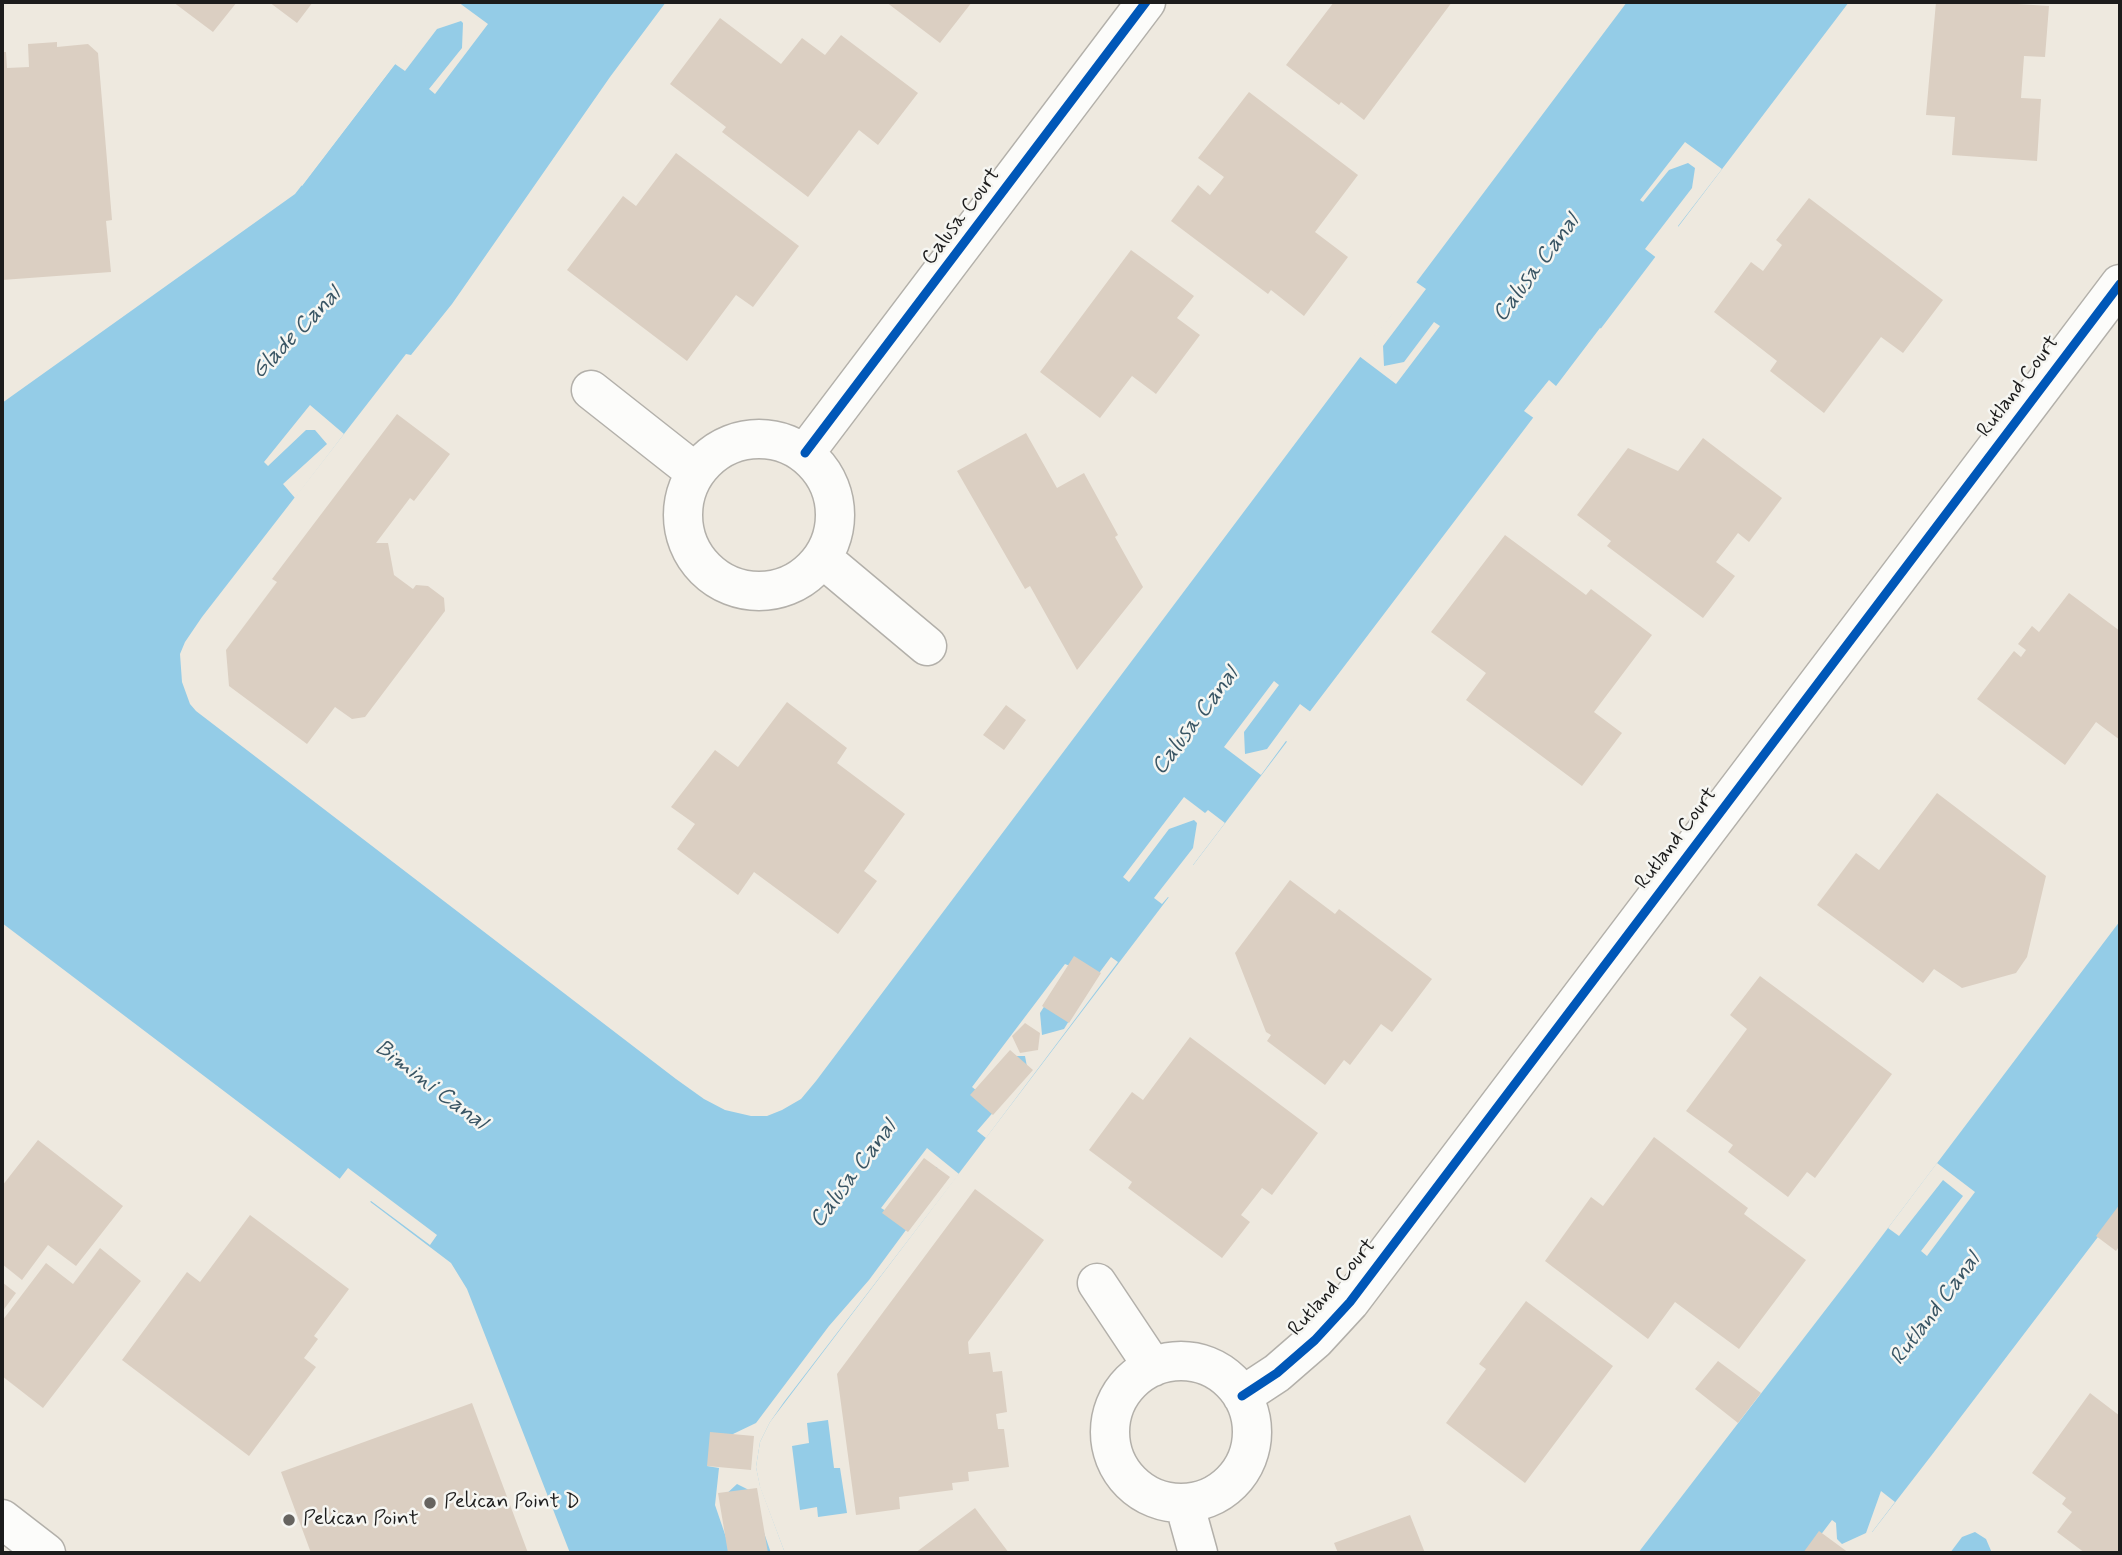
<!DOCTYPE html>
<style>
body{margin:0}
#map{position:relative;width:2122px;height:1555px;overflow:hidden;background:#eee9df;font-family:Mynerve,sans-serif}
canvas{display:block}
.frame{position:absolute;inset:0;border:4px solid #1c1c1c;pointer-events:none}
</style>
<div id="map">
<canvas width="2122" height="1555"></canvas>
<div class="frame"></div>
</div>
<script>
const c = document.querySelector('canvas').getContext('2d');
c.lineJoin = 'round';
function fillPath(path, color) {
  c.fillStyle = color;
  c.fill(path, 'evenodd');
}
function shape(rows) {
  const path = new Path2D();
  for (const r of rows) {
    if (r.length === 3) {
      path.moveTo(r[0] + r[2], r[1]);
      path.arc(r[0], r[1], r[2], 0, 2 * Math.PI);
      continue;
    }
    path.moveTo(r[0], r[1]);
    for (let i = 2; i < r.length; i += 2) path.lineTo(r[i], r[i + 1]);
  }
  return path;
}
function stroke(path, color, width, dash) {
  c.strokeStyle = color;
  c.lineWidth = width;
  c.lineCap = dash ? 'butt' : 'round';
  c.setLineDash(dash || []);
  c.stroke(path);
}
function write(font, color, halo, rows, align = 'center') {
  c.font = font + ' Mynerve,sans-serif';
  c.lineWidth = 5;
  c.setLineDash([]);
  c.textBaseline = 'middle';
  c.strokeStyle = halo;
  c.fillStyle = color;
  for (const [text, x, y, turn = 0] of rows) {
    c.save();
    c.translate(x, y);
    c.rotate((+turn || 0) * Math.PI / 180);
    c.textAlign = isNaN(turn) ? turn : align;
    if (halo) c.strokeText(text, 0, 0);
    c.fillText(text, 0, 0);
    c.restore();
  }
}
const water = shape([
 [443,2,666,2,610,77,452,304,411,355,406,354,202,617,185,642,180,654,182,682,190,704,196,711,676,1079,704,1099,725,1110,751,1116,767,1116,782,1110,801,1099,816,1081,1627,2,1849,2,770,1422,760,1442,756,1467,760,1487,785,1553,570,1553,467,1289,451,1263,2,923,2,403,295,194],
 [2120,921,2120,1208,1931,1456,1856,1553,1638,1553,1857,1269],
 [828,1420,834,1468,840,1468,847,1513,818,1517,817,1507,800,1510,792,1446,809,1443,807,1423],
 [1975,1532,1986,1539,1992,1553,1950,1553,1962,1537]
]);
const pier = shape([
 [439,2,458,2,488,24,435,94,429,89,462,48,463,23,461,21,437,29,405,71,395,64,302,186,300,184],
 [1685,142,1722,169,1678,226,1680,229,1658,259,1645,249,1692,188,1695,168,1688,163,1669,170,1643,202,1640,200],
 [1413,280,1426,289,1383,346,1384,366,1404,362,1434,322,1440,326,1396,384,1359,356,1392,314,1389,312],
 [1600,328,1603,330,1535,419,1524,411,1549,380,1556,386],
 [310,405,344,434,295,498,283,484,327,444,315,430,306,430,268,466,264,462],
 [1274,681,1279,685,1244,732,1245,754,1267,749,1300,704,1312,713,1289,743,1286,741,1261,775,1224,747],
 [1184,797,1205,813,1208,810,1225,823,1193,865,1195,867,1171,899,1168,897,1162,904,1154,898,1193,848,1197,823,1194,820,1169,829,1129,882,1123,877],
 [1111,957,1118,962,986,1138,977,1131,1028,1072,1025,1056,1008,1056,977,1091,972,1087,1065,964,1070,966,1040,1013,1042,1035,1064,1029,1094,980],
 [927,1148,959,1174,784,1402,770,1422,760,1442,756,1467,760,1486,785,1553,771,1553,761,1524,755,1493,737,1484,723,1497,730,1549,715,1505,719,1468,707,1466,733,1434,756,1423,829,1326,869,1280,940,1184,937,1167,919,1168,886,1211,881,1208],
 [1937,1163,1975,1192,1927,1256,1921,1251,1963,1196,1943,1180,1899,1236,1888,1228],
 [348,1168,437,1235,430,1245,371,1201,368,1204,338,1181],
 [1881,1491,1895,1502,1872,1532,1875,1534,1860,1553,1807,1553,1832,1520,1836,1523,1837,1539,1842,1544,1866,1533]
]);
const building = shape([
 [173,2,237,2,213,32],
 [269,2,313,2,297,23],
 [886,2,972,2,940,43],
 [1334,2,1452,2,1364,120,1341,102,1339,105,1286,65],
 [1936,2,1986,2,2049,6,2045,57,2024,56,2021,98,2041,99,2037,161,1952,155,1955,117,1926,115],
 [720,18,781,64,802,38,825,55,841,35,918,93,878,145,859,130,808,197,722,132,726,127,670,84],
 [57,42,57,47,88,44,98,53,112,220,106,221,111,272,2,280,2,52,6,52,7,68,29,67,28,44],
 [1249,92,1358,175,1315,232,1348,257,1304,316,1271,290,1268,294,1171,221,1198,185,1210,195,1224,177,1198,158],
 [676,153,799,246,753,307,736,295,687,361,567,270,623,196,636,206],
 [1809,198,1943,300,1903,353,1881,337,1824,413,1770,371,1777,361,1714,312,1751,262,1763,271,1782,245,1776,240],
 [1131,250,1194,296,1177,318,1200,335,1156,394,1132,376,1100,418,1040,372],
 [397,414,450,454,414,501,410,498,376,543,388,543,394,575,413,589,416,585,428,586,444,598,445,611,365,717,352,719,335,707,307,744,229,686,226,650,277,582,272,579],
 [1026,433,1057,488,1084,473,1118,535,1115,537,1143,587,1077,670,1030,586,1025,589,957,471],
 [1703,438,1782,498,1749,542,1738,533,1716,562,1735,576,1703,618,1607,546,1611,541,1577,515,1628,448,1678,471],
 [1505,535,1586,595,1591,589,1652,635,1594,712,1622,733,1582,786,1466,700,1486,673,1431,632],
 [2069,593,2120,631,2120,740,2096,722,2065,765,1977,699,2014,651,2021,657,2026,650,2018,644,2032,626,2039,632],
 [787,702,847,748,837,763,905,814,864,871,877,881,838,934,754,872,738,895,677,849,695,824,671,807,715,750,738,767],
 [1006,705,1026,720,1004,750,983,735],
 [1937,793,2046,876,2027,957,2016,973,1962,988,1934,969,1923,983,1817,905,1856,853,1879,870],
 [1290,880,1335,914,1339,909,1432,979,1392,1032,1381,1024,1350,1065,1344,1060,1325,1085,1267,1041,1271,1035,1266,1032,1235,953],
 [1074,956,1101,973,1069,1023,1042,1006],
 [1760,976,1892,1074,1815,1178,1807,1172,1788,1197,1728,1152,1733,1145,1686,1111,1747,1029,1730,1015],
 [1025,1023,1040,1033,1038,1050,1020,1053,1012,1036],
 [1190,1037,1318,1133,1272,1195,1262,1188,1241,1215,1250,1222,1222,1258,1128,1188,1132,1182,1089,1150,1132,1092,1143,1100],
 [1010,1050,1033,1070,993,1115,970,1095],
 [1654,1137,1748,1208,1744,1214,1806,1260,1739,1349,1675,1302,1648,1339,1545,1261,1591,1197,1603,1206],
 [38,1140,123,1206,76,1266,48,1245,22,1280,2,1264,2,1186],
 [924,1158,950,1177,908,1232,882,1213],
 [975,1189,1044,1240,968,1342,969,1354,990,1352,993,1372,1002,1371,1007,1412,996,1414,998,1429,1004,1429,1009,1467,968,1472,969,1481,952,1483,953,1490,899,1497,900,1509,856,1515,837,1374],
 [2120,1204,2120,1245,2116,1251,2096,1236],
 [250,1215,349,1289,314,1336,318,1339,304,1358,316,1367,249,1456,122,1360,187,1272,200,1282],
 [100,1248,141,1281,43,1408,2,1376,2,1321,46,1263,73,1284],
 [2,1282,16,1293,2,1312],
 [1526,1301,1613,1366,1525,1483,1446,1423,1486,1369,1479,1364],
 [1718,1361,1761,1393,1738,1423,1695,1389],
 [2090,1393,2120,1416,2120,1553,2085,1553,2057,1532,2072,1512,2062,1504,2066,1498,2032,1473],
 [472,1403,528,1553,311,1553,281,1472],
 [710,1432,754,1436,751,1470,707,1466],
 [757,1488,768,1553,728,1553,718,1493],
 [975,1508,1009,1553,915,1553],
 [1410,1515,1425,1553,1338,1553,1334,1543],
 [1819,1531,1849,1553,1803,1553]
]);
const street = shape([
 [591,390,695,472],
 [759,515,76],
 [805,453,1146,2],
 [822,558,927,646],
 [1097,1283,1153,1367],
 [1181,1432,71],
 [1242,1396,1277,1373,1315,1340,1350,1302,2120,284],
 [1185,1506,1198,1553],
 [2,1519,46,1553]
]);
const cycleway = shape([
 [805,453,1146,2],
 [1242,1396,1277,1373,1315,1340,1350,1302,2120,284]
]);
const markers = [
 [430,1503,7,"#666460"],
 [289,1520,7,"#666460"]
];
const streetNames = [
 ["Calusa Court",962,217,-53],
 ["Rutland Court",2019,387,-53],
 ["Rutland Court",1677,839,-53],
 ["Rutland Court",1333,1288,-49]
];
const poiNames = [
 ["Pelican Point D",444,1503],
 ["Pelican Point",303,1520]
];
const waterNames = [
 ["Calusa Canal",1537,269,-53],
 ["Glade Canal",297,334,-46],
 ["Calusa Canal",1196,722,-53],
 ["Bimini Canal",430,1086,37],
 ["Calusa Canal",854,1175,-53],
 ["Rutland Canal",1936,1310,-53]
];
fillPath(water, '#94cce7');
fillPath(pier, '#eee9df');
fillPath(building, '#dbcfc2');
stroke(street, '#b3b0aa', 41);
stroke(street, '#fcfcfa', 38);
stroke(cycleway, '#0057b8', 9);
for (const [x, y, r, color] of markers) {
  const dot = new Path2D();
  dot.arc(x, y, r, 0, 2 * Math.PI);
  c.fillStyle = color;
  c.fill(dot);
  stroke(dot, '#f6f6f2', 2.5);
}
write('21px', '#1c1c1c', '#f6f6f2', streetNames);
write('21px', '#1c1c1c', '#f6f6f2', poiNames, 'left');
write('italic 23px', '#395564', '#f6f6f2', waterNames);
</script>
